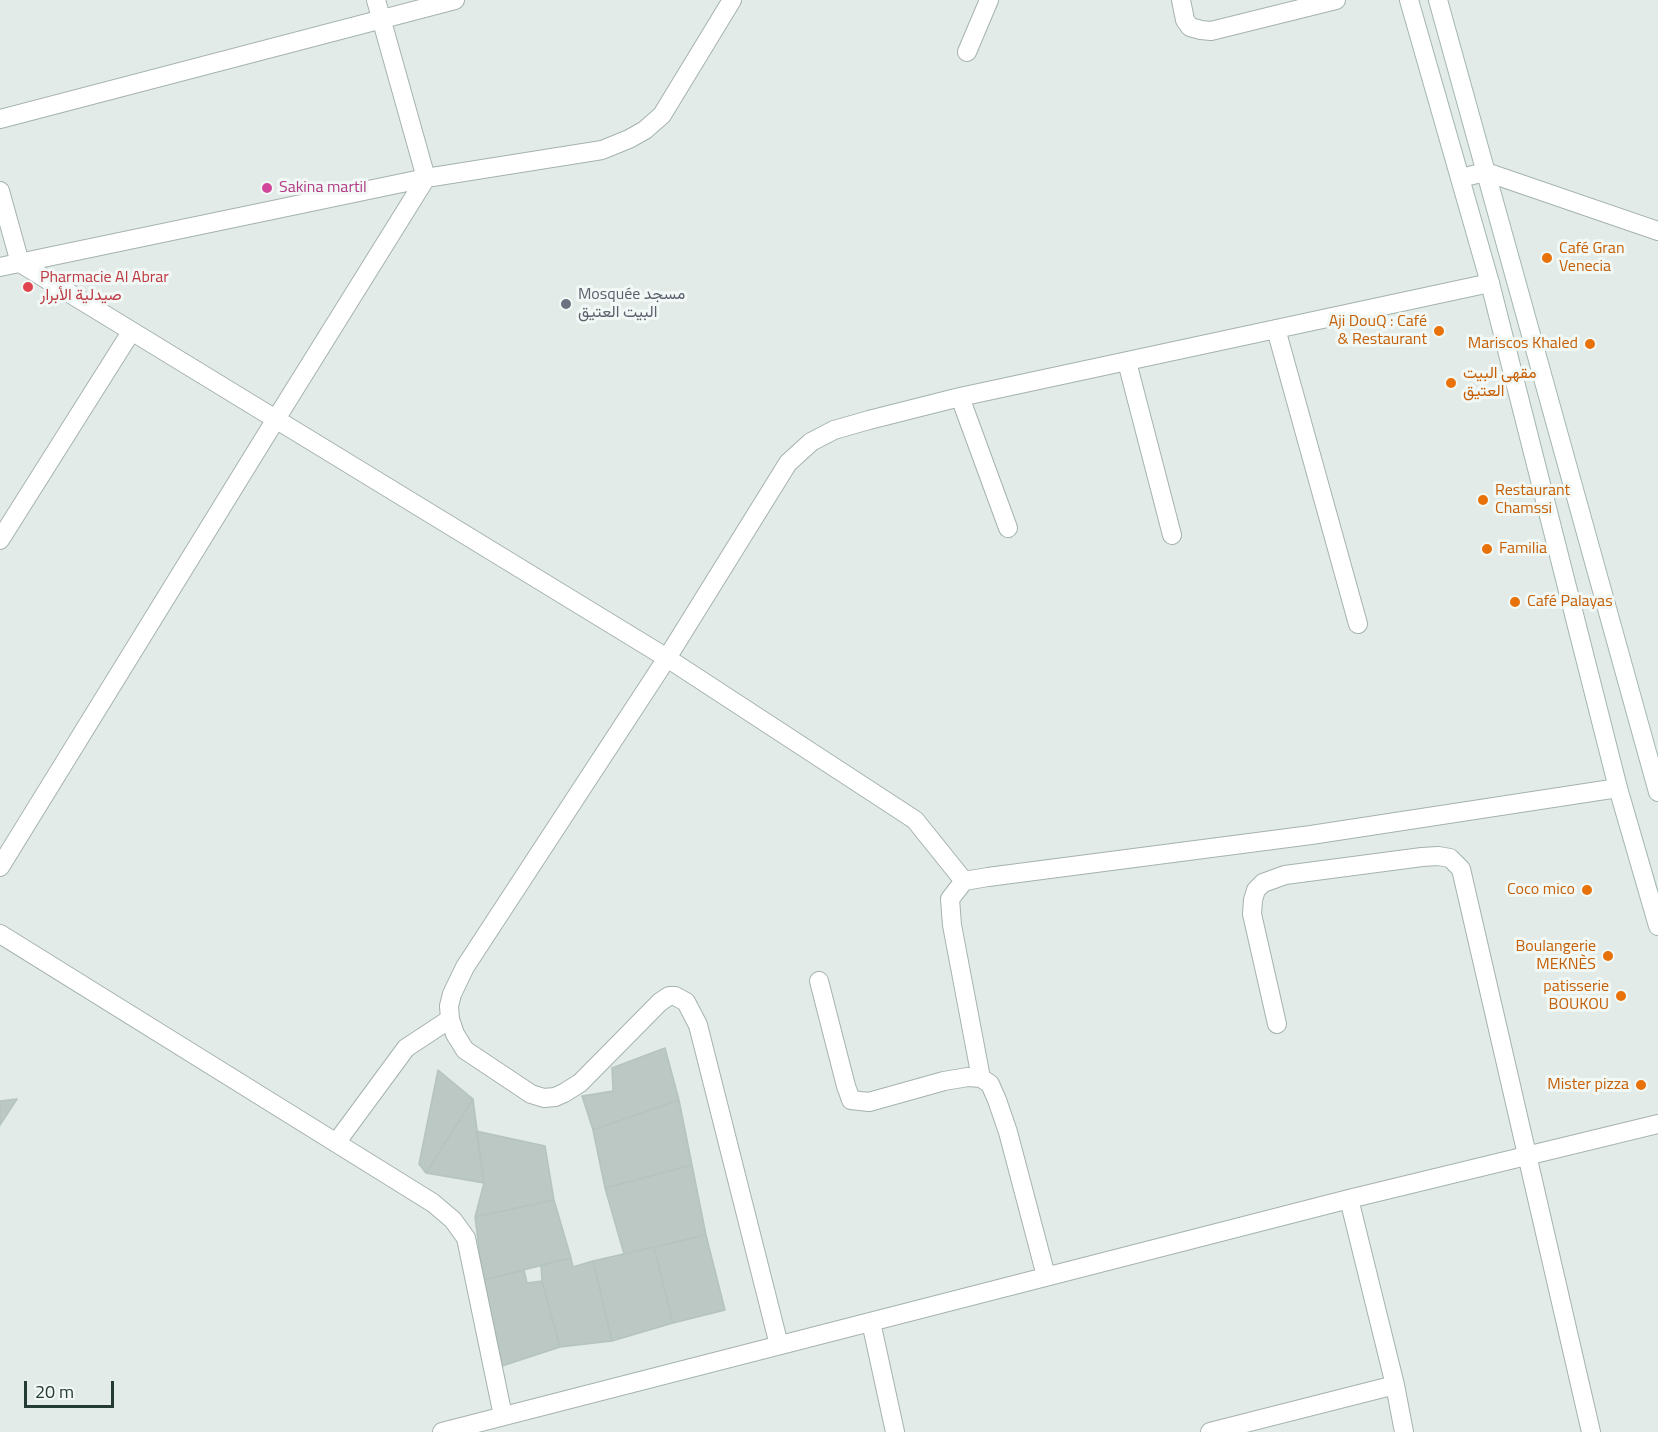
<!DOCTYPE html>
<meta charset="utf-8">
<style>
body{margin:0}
#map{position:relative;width:1658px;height:1432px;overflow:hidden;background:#e2ebe7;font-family:"Titillium Web",sans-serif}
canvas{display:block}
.scale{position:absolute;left:24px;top:1381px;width:90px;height:27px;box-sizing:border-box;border:3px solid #243a35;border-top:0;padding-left:8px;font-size:18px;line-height:21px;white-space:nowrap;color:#243a35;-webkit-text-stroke:4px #f2f8f5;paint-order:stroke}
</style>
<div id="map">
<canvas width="1658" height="1432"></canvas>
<div class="scale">20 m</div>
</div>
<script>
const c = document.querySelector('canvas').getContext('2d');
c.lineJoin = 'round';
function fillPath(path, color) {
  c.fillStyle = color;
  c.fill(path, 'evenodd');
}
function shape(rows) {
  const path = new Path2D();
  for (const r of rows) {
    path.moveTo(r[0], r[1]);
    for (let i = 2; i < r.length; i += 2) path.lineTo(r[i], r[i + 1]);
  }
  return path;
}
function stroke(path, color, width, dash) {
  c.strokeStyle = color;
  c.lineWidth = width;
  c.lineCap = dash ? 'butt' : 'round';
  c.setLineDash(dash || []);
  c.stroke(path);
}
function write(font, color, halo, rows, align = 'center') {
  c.font = font + ' "Titillium Web",Vazirmatn,sans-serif';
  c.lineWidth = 6;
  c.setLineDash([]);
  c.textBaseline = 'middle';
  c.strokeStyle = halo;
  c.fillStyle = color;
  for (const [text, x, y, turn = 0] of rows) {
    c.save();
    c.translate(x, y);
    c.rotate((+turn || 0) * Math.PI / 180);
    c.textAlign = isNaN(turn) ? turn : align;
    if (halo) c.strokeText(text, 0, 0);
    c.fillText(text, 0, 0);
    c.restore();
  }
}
const building = shape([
 [665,1048,679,1100,593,1130,582,1096,613,1091,612,1068,665,1048],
 [438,1070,473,1099,426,1173,419,1164,438,1070],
 [17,1099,0,1125,0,1101,17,1099],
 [473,1099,484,1183,426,1173,473,1099],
 [679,1100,692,1165,605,1188,593,1130,679,1100],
 [476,1131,545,1146,554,1200,475,1217,484,1183,476,1131],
 [692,1165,706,1235,624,1254,605,1188,692,1165],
 [554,1200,571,1258,483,1280,475,1217,554,1200],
 [706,1235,725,1310,673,1323,654,1247,706,1235],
 [654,1247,673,1323,612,1341,593,1261,654,1247],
 [571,1258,573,1267,593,1261,612,1341,560,1347,542,1281,541,1265,571,1258],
 [524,1270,527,1283,542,1281,560,1347,502,1366,483,1280,524,1270]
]);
const street = shape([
 [1181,0,1185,20,1190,27,1201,30,1211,31,1336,0],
 [967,52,989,0],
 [0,119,455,0],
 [1460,178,1486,172,1658,231],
 [0,191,20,263,667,658,915,820,964,881],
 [0,267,426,178,602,150,629,139,645,130,662,115,732,0],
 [1276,329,1358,624],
 [1127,362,1172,535],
 [960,397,1008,528],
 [0,540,131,332],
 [0,867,276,419,426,178,376,0],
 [0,934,433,1203,453,1220,466,1238,503,1416],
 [819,981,846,1086,851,1100,869,1102,944,1081,968,1077,981,1078,990,1084,997,1100,1008,1132,1046,1276],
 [1277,1024,1252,914,1253,900,1256,890,1263,883,1285,875,1422,857,1438,856,1450,858,1461,869,1591,1432],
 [981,1078,952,925,950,899,964,881,988,877,1311,835,1618,788],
 [336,1143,406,1048,450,1019],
 [1349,1199,1395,1385,1404,1432],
 [871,1322,895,1432],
 [779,1345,698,1025,686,1002,675,996,669,996,660,1002,580,1083,564,1093,555,1097,544,1098,531,1094,465,1050,455,1034,450,1019,449,1006,452,994,465,967,667,658,788,463,811,442,834,430,869,420,960,397,1490,283],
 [442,1432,1349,1199,1658,1124],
 [1210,1432,1395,1385]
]);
const secondary = shape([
 [1409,0,1490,283,1618,788,1658,926],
 [1438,0,1658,792]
]);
const markers = [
 [267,188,6,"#d1479c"],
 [1547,258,6,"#e8710a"],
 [28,287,6,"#e0444e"],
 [566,304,6,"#6b7280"],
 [1439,331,6,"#e8710a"],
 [1590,344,6,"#e8710a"],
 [1451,383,6,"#e8710a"],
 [1483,500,6,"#e8710a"],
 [1487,549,6,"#e8710a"],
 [1515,602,6,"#e8710a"],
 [1587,890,6,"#e8710a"],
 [1608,956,6,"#e8710a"],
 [1621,996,6,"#e8710a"],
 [1641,1085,6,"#e8710a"]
];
const hotelNames = [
 ["Sakina martil",279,188]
];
const foodNames = [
 ["Café Gran",1559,249,"left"],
 ["Venecia",1559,267,"left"],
 ["Aji DouQ : Café",1427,322],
 ["& Restaurant",1427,340],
 ["Mariscos Khaled",1578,344],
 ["مقهى البيت",1463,374,"left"],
 ["العتيق",1463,392,"left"],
 ["Restaurant",1495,491,"left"],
 ["Chamssi",1495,509,"left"],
 ["Familia",1499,549,"left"],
 ["Café Palayas",1527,602,"left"],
 ["Coco mico",1575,890],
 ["Boulangerie",1596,947],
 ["MEKNÈS",1596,965],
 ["patisserie",1609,987],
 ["BOUKOU",1609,1005],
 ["Mister pizza",1629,1085]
];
const healthNames = [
 ["Pharmacie Al Abrar",40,278],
 ["صيدلية الأبرار",40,296]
];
const worshipNames = [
 ["Mosquée مسجد",578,295],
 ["البيت العتيق",578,313]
];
fillPath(building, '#bbc8c3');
stroke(building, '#b5c4be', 1.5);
stroke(street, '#a5b2ae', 20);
stroke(secondary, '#a2b6af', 20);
stroke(street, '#fff', 18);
stroke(secondary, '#fff', 18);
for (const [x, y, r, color] of markers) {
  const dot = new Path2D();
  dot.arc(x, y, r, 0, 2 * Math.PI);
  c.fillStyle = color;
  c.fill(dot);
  stroke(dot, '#f2f8f5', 2);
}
write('16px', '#b23c85', '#f2f8f5', hotelNames, 'left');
write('16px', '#c56008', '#f2f8f5', foodNames, 'right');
write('16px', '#be3a42', '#f2f8f5', healthNames, 'left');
write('16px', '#5b616d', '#f2f8f5', worshipNames, 'left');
</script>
